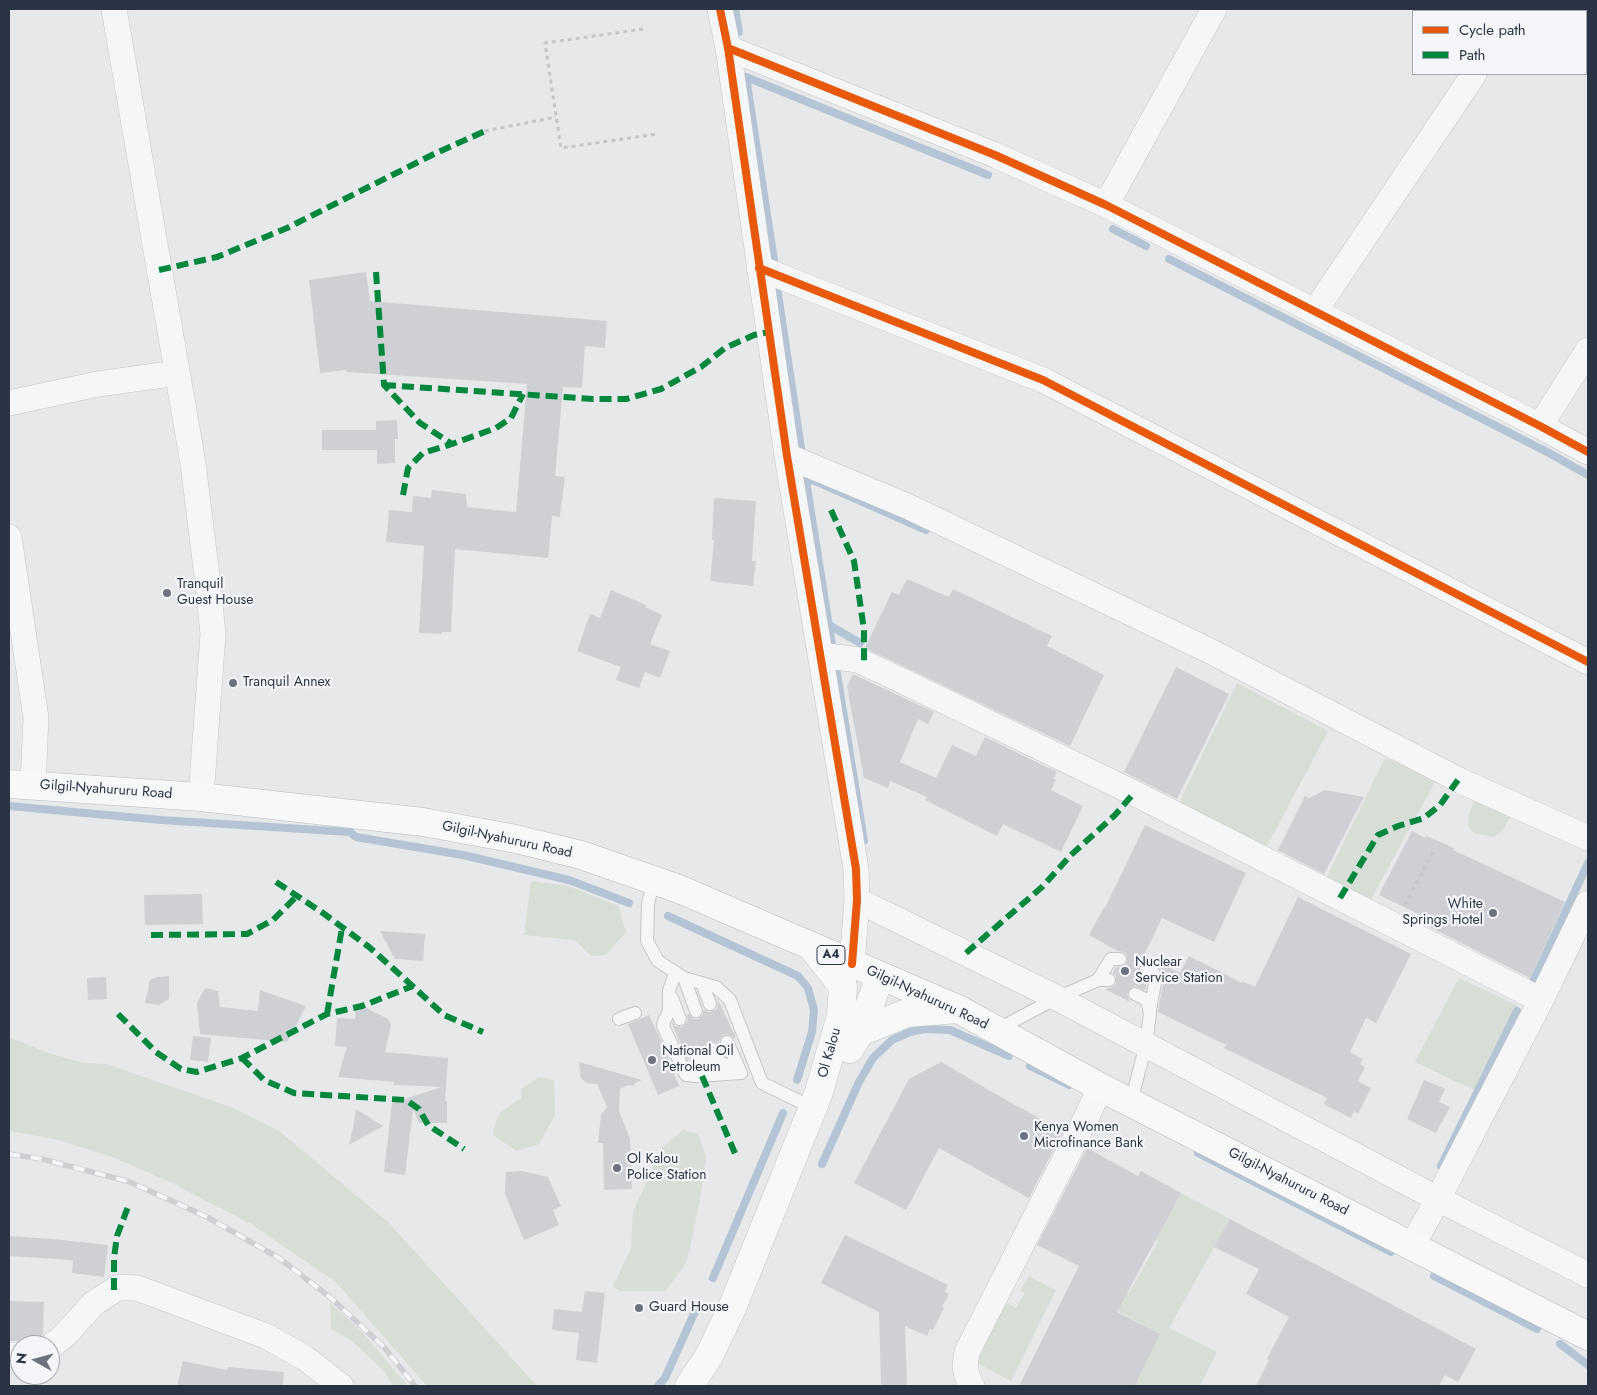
<!DOCTYPE html>
<style>
body{margin:0}
#map{position:relative;width:1597px;height:1395px;overflow:hidden;background:#e6e8ea;font-family:Jost,sans-serif}
canvas{display:block}
.frame{position:absolute;inset:0;border:10px solid #2b3445;pointer-events:none}
.legend{position:absolute;left:1412px;top:10px;width:175px;height:65px;box-sizing:border-box;background:#f4f6f9;border:1px solid #a4a8b1;margin:0;padding:6px 9px;list-style:none;font-size:15px;color:#2b3445}
.legend li{display:flex;align-items:center;gap:10px;height:25px}
.legend b{width:25px;border:1px solid #a4a8b1}
.north{position:absolute;left:10px;top:1335px;width:50px;height:50px;box-sizing:border-box;background:#f4f6f9;border:1px solid #a4a8b1;border-radius:50%;rotate:277deg;font-size:14px;font-weight:700;line-height:20px;text-align:center;color:#2b3445}
.north::after{content:'';display:block;margin:auto;width:18px;height:22px;background:#6c737f;clip-path:polygon(50% 0,100% 100%,50% 72%,0 100%)}
</style>
<div id="map">
<canvas width="1597" height="1395"></canvas>
<div class="frame"></div>
<ul class="legend">
<li><b style="height:6px;background:#e8590c"></b>Cycle path</li>
<li><b style="height:6px;background:#00873e"></b>Path</li>
</ul>
<div class="north">N</div>
</div>
<script>
const c = document.querySelector('canvas').getContext('2d');
c.lineJoin = 'round';
function fillPath(path, color) {
  c.fillStyle = color;
  c.fill(path, 'evenodd');
}
function shape(rows) {
  const path = new Path2D();
  for (const r of rows) {
    path.moveTo(r[0], r[1]);
    for (let i = 2; i < r.length; i += 2) path.lineTo(r[i], r[i + 1]);
  }
  return path;
}
function stroke(path, color, width, dash) {
  c.strokeStyle = color;
  c.lineWidth = width;
  c.lineCap = dash ? 'butt' : 'round';
  c.setLineDash(dash || []);
  c.stroke(path);
}
function write(font, color, halo, rows, align = 'center') {
  c.font = font + ' Jost,sans-serif';
  c.lineWidth = 4.5;
  c.setLineDash([]);
  c.textBaseline = 'middle';
  c.strokeStyle = halo;
  c.fillStyle = color;
  for (const [text, x, y, turn = 0] of rows) {
    c.save();
    c.translate(x, y);
    c.rotate((+turn || 0) * Math.PI / 180);
    c.textAlign = isNaN(turn) ? turn : align;
    if (halo) c.strokeText(text, 0, 0);
    c.fillText(text, 0, 0);
    c.restore();
  }
}
const green = shape([
 [1237,683,1328,731,1265,850,1177,807],
 [1385,758,1436,780,1369,903,1325,880],
 [1474,801,1511,816,1503,830,1494,837,1476,834,1469,828,1468,817],
 [531,881,568,886,618,906,626,932,606,955,591,956,575,940,524,935],
 [1459,978,1517,1005,1474,1090,1415,1062],
 [9,1037,48,1053,84,1063,106,1064,231,1107,279,1131,388,1222,537,1386,427,1386,336,1282,251,1224,170,1182,113,1157,55,1139,9,1131],
 [539,1077,554,1080,555,1115,539,1144,516,1151,493,1135,494,1128,499,1114,521,1098,521,1089],
 [683,1130,698,1134,706,1156,700,1200,687,1261,666,1291,619,1291,613,1286,631,1249,633,1212,662,1148],
 [1181,1193,1230,1219,1169,1328,1217,1352,1200,1386,1135,1386,1160,1334,1116,1310,1125,1291,1129,1293,1158,1242,1155,1240],
 [1029,1276,1056,1290,1011,1381,977,1363,979,1346,987,1330,1006,1303,1016,1308,1025,1293,1020,1291],
 [330,1302,362,1332,408,1386,393,1386,385,1372,351,1340,331,1329]
]);
const stream = shape([
 [735,9,739,32],
 [746,77,988,175],
 [746,77,774,260],
 [1113,229,1146,246],
 [1169,259,1549,453,1588,475],
 [777,287,802,455],
 [829,625,860,643],
 [832,645,806,481,813,480,926,530],
 [836,668,864,841],
 [9,806,161,820,350,832],
 [350,828,350,832,356,837,463,855,569,880,629,903],
 [668,916,798,976,808,988,814,1010,812,1032,797,1080],
 [1532,984,1588,863],
 [1030,1066,1069,1085],
 [1198,1153,1391,1252],
 [822,1164,859,1082,873,1058,892,1040,910,1032,924,1029,950,1030,1009,1056],
 [1441,1166,1517,1011],
 [1434,1276,1537,1329],
 [713,1278,783,1113],
 [1560,1344,1588,1365],
 [658,1386,665,1378,698,1305]
]);
const building = shape([
 [366,272,370,301,607,321,605,348,585,346,582,388,563,387,555,476,565,477,560,517,552,516,548,558,455,549,451,632,442,632,442,634,419,633,424,546,386,542,389,510,412,512,413,496,431,498,432,490,466,494,467,507,516,512,527,384,346,372,346,370,320,373,309,280],
 [397,420,398,439,395,439,395,463,377,464,377,450,322,450,322,430,376,430,376,421],
 [714,498,756,501,752,561,756,561,753,586,710,581,714,540,712,540],
 [907,579,949,597,953,589,1052,636,1047,646,1104,675,1070,746,865,648,892,592,899,595],
 [611,590,646,605,645,607,662,615,650,644,670,651,660,678,645,672,639,688,616,680,621,667,577,651,590,614,600,618],
 [1176,667,1229,694,1177,799,1124,772],
 [853,674,934,712,928,724,918,719,900,762,936,778,952,745,976,756,985,737,1057,772,1053,779,1056,780,1051,790,1083,806,1061,852,1003,824,997,836,925,800,927,797,890,781,888,788,864,778,847,686],
 [1325,790,1364,797,1324,874,1278,850,1305,796,1309,798],
 [1145,825,1246,873,1214,942,1162,918,1144,955,1180,973,1189,956,1242,983,1242,981,1255,987,1298,897,1411,954,1376,1023,1366,1018,1350,1052,1363,1059,1360,1064,1365,1067,1358,1081,1371,1088,1358,1114,1354,1111,1351,1118,1324,1104,1327,1098,1224,1048,1226,1045,1158,1012,1164,979,1160,968,1156,964,1145,962,1140,965,1138,972,1141,976,1148,979,1145,990,1135,986,1130,988,1127,994,1130,1002,1105,989,1113,987,1116,984,1116,976,1113,973,1116,967,1124,966,1127,963,1127,955,1124,952,1118,951,1089,935,1104,907,1105,908],
 [1412,831,1425,838,1426,836,1454,848,1453,850,1565,902,1530,978,1430,927,1433,921,1379,895],
 [202,894,203,924,145,925,144,895],
 [380,931,425,934,423,961,395,959],
 [169,976,169,999,159,1005,145,1003,150,980,156,977],
 [106,977,107,999,88,1000,87,978],
 [205,988,218,991,220,1007,258,1011,260,990,306,1006,287,1042,200,1034,197,1003],
 [718,1000,736,1038,734,1038,728,1034,723,1035,719,1041,719,1046,716,1042,709,1042,705,1045,704,1050,695,1049,691,1051,688,1061,672,1024,673,1022,675,1026,682,1027,688,1021,687,1015,689,1014,694,1019,698,1019,702,1016,704,1009,708,1012,713,1011,717,1009],
 [356,1003,388,1019,391,1025,385,1052,448,1058,445,1101,447,1101,447,1123,419,1123,413,1109,405,1175,384,1172,392,1103,442,1087,394,1085,394,1082,338,1077,347,1047,335,1046,337,1018,355,1019],
 [649,1015,673,1067,672,1068,679,1086,658,1095,628,1024],
 [193,1036,211,1038,208,1062,190,1060],
 [579,1062,642,1080,635,1083,634,1086,628,1085,620,1089,619,1111,630,1139,632,1189,604,1190,603,1143,598,1143,601,1115,607,1107,597,1084,586,1083,581,1078],
 [941,1062,1006,1100,1063,1131,1029,1198,939,1148,906,1210,854,1183,909,1079],
 [1424,1080,1445,1089,1439,1102,1450,1107,1436,1133,1407,1119],
 [356,1109,383,1126,349,1145,354,1123],
 [1087,1148,1138,1176,1141,1171,1181,1193,1117,1312,1160,1334,1135,1386,1019,1386,1079,1266,1037,1245],
 [522,1171,548,1177,561,1206,553,1210,559,1225,524,1240,505,1194,506,1172],
 [1230,1219,1476,1349,1458,1382,1445,1375,1439,1386,1256,1386,1269,1360,1267,1359,1289,1317,1246,1294,1259,1269,1214,1247],
 [845,1235,948,1285,945,1292,949,1294,942,1307,944,1308,933,1330,930,1329,927,1336,905,1326,907,1386,881,1386,879,1312,821,1283],
 [9,1236,53,1239,108,1245,104,1277,72,1273,73,1260,9,1256],
 [585,1291,605,1293,597,1363,576,1360,579,1333,552,1330,554,1309,582,1312],
 [9,1301,44,1302,43,1334,38,1340,33,1340,32,1345,20,1341,9,1341],
 [183,1361,227,1370,228,1367,284,1372,283,1386,177,1386]
]);
const path = shape([
 [643,29,545,43,561,148,657,134],
 [485,131,556,117],
 [1405,905,1434,850]
]);
const service = shape([
 [653,881,648,904,647,941,658,961,684,978,716,987,730,1000,762,1083,813,1108],
 [1146,970,1153,972,1156,978,1150,1010],
 [675,973,669,991,669,1012,664,1021,663,1026,686,1075,696,1076,741,1073,727,1042],
 [684,978,696,1011],
 [1098,980,1111,959,1120,959],
 [702,983,710,1004],
 [672,998,680,1019],
 [619,1019,635,1013],
 [996,1030,1057,998,1098,980,1109,980],
 [712,1049,718,1061,741,1073],
 [697,1057,718,1061],
 [1131,1102,1146,1044,1150,1013,1147,1000,1135,994]
]);
const minor = shape([
 [114,9,193,463,208,585,213,634,201,797],
 [720,9,728,48,787,456,856,869,857,900,852,964],
 [1463,9,1468,11],
 [1515,11,1517,9],
 [728,48,995,155,1106,205,1540,426,1588,452],
 [1106,205,1214,9],
 [759,268,1043,380,1588,662],
 [1315,311,1474,74],
 [9,403,98,384,177,373],
 [1540,426,1588,350],
 [787,456,907,506,1208,650,1461,781,1588,838],
 [9,537,36,718,33,785],
 [821,655,858,660,913,686,1134,793,1541,1000],
 [857,900,1057,998,1438,1199,1588,1275],
 [1412,1246,1438,1199,1541,1000,1588,903],
 [50,1347,65,1335,94,1303,119,1287,137,1288,266,1336,305,1358,341,1386],
 [9,1355,20,1355],
 [972,1386,967,1376,965,1366,967,1352,1089,1112,1100,1087]
]);
const secondary = shape([
 [850,1049,860,1032,880,976],
 [689,1386,709,1356,732,1308,818,1095,841,1016,843,986,812,947]
]);
const primary = shape([
 [860,1032,907,1013,958,1009]
]);
const trunk = shape([
 [9,784,201,797,423,822,516,839,581,855,679,889,958,1009,1100,1087,1588,1336]
]);
const rail = shape([
 [9,1154,42,1159,130,1182,207,1217,279,1258,331,1298,384,1347,415,1386]
]);
const quiet = shape([
 [159,270,217,257,287,228,434,154,485,131],
 [376,272,384,385,420,423,452,444],
 [384,385,593,399,626,399,661,389,701,367,725,348,754,335,769,332],
 [403,495,408,468,423,453,452,444,496,428,511,418,523,394],
 [831,510,854,561,864,630,864,662],
 [276,882,323,913,369,947,407,981,444,1015,483,1032],
 [1340,898,1378,835,1398,826,1424,818,1440,805,1458,780],
 [151,935,247,934,273,920,297,896],
 [966,953,1042,887,1071,855,1115,815,1134,793],
 [118,1014,156,1052,181,1069,197,1072,242,1058,327,1014,362,1006,413,986],
 [327,1014,342,928],
 [242,1058,264,1080,294,1093,406,1100,419,1109,428,1125,464,1149],
 [702,1076,737,1158],
 [114,1290,114,1258,117,1236,129,1204]
]);
const cycleway = shape([
 [720,9,728,48,787,456,856,869,857,900,852,964],
 [728,48,995,155,1106,205,1540,426,1588,452],
 [759,268,1043,380,1588,662]
]);
const markers = [
 [167,593,5,"#6c737f"],
 [233,683,5,"#6c737f"],
 [1493,913,5,"#6c737f"],
 [1125,971,5,"#6c737f"],
 [652,1060,5,"#6c737f"],
 [1024,1136,5,"#6c737f"],
 [617,1168,5,"#6c737f"],
 [639,1308,5,"#6c737f"]
];
const shields = [
 [831,955,28]
];
const shieldNames = [
 ["A4",831,955]
];
const poiNames = [
 ["Tranquil",177,585],
 ["Guest House",177,601],
 ["Tranquil Annex",243,683],
 ["White",1483,905,"right"],
 ["Springs Hotel",1483,921,"right"],
 ["Nuclear",1135,963],
 ["Service Station",1135,979],
 ["National Oil",662,1052],
 ["Petroleum",662,1068],
 ["Kenya Women",1034,1128],
 ["Microfinance Bank",1034,1144],
 ["Ol Kalou",627,1160],
 ["Police Station",627,1176],
 ["Guard House",649,1308]
];
const streetNames = [
 ["Gilgil-Nyahururu Road",106,790,4],
 ["Gilgil-Nyahururu Road",507,840,12],
 ["Gilgil-Nyahururu Road",927,998,25],
 ["Ol Kalou",830,1053,-74],
 ["Gilgil-Nyahururu Road",1288,1182,27]
];
fillPath(green, '#d6ded6');
stroke(stream, '#b4c4d5', 8);
fillPath(building, '#ced0d3');
stroke(service, '#c4c6c8', 14);
stroke(minor, '#c4c6c8', 26);
stroke(secondary, '#c4c6c8', 29);
stroke(primary, '#c2c5c8', 29);
stroke(trunk, '#b8bbbf', 29);
stroke(path, '#c5c6ca', 3, [4, 4]);
stroke(service, '#f5f6f7', 12);
stroke(minor, '#f5f6f7', 25);
stroke(secondary, '#f8f8f8', 28);
stroke(primary, '#f8f8f8', 28);
stroke(trunk, '#f8f8f8', 28);
stroke(rail, '#cecfd2', 5.5);
stroke(rail, '#f4f6f9', 4, [11]);
stroke(quiet, '#00873e', 6, [12, 6]);
stroke(cycleway, '#e8590c', 8);
for (const [x, y, r, color] of markers) {
  const dot = new Path2D();
  dot.arc(x, y, r, 0, 2 * Math.PI);
  c.fillStyle = color;
  c.fill(dot);
  stroke(dot, '#f4f6f9', 2);
}
for (const [x, y, w] of shields) {
  const box = new Path2D();
  box.roundRect(x - w / 2, y - 9.5, w, 19, 4);
  c.fillStyle = '#f4f6f9';
  c.fill(box);
  stroke(box, '#2b3445', 1);
}
write('bold 12px', '#2b3445', null, shieldNames);
write('14px', '#2b3445', '#f4f6f9', poiNames, 'left');
write('14px', '#2b3445', '#f4f6f9', streetNames);
</script>
